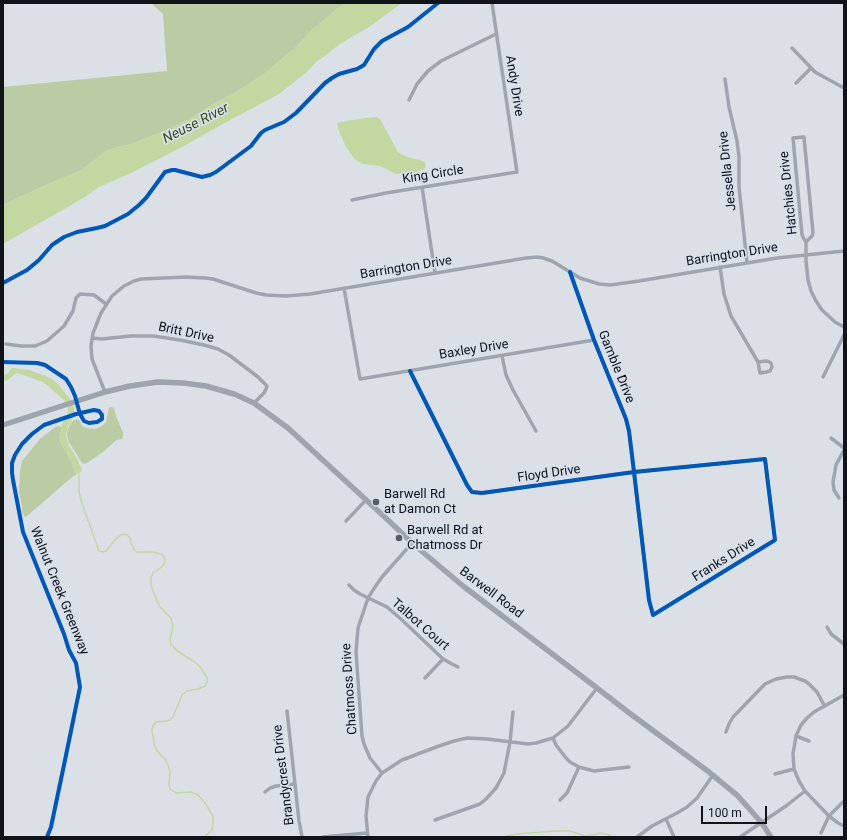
<!DOCTYPE html>
<style>
body{margin:0}
#map{position:relative;width:847px;height:840px;overflow:hidden;background:#dbe0e6;font-family:Roboto,sans-serif}
canvas{display:block}
.frame{position:absolute;inset:0;border:4px solid #101317;pointer-events:none}
.scale{position:absolute;left:701px;top:806px;width:66px;height:18px;box-sizing:border-box;border:2px solid #101317;border-top:0;padding-left:5px;font-size:12px;line-height:14px;white-space:nowrap;color:#101317;-webkit-text-stroke:3px #d6dfeb;paint-order:stroke}
</style>
<div id="map">
<canvas width="847" height="840"></canvas>
<div class="frame"></div>
<div class="scale">100 m</div>
</div>
<script>
const c = document.querySelector('canvas').getContext('2d');
c.lineJoin = 'round';
function fillPath(path, color) {
  c.fillStyle = color;
  c.fill(path, 'evenodd');
}
function shape(rows) {
  const path = new Path2D();
  for (const r of rows) {
    path.moveTo(r[0], r[1]);
    for (let i = 2; i < r.length; i += 2) path.lineTo(r[i], r[i + 1]);
  }
  return path;
}
function stroke(path, color, width, dash) {
  c.strokeStyle = color;
  c.lineWidth = width;
  c.lineCap = dash ? 'butt' : 'round';
  c.setLineDash(dash || []);
  c.stroke(path);
}
function write(font, color, halo, rows, align = 'center') {
  c.font = font + ' Roboto,sans-serif';
  c.lineWidth = 3.5;
  c.setLineDash([]);
  c.textBaseline = 'middle';
  c.strokeStyle = halo;
  c.fillStyle = color;
  for (const [text, x, y, turn = 0] of rows) {
    c.save();
    c.translate(x, y);
    c.rotate((+turn || 0) * Math.PI / 180);
    c.textAlign = isNaN(turn) ? turn : align;
    if (halo) c.strokeText(text, 0, 0);
    c.fillText(text, 0, 0);
    c.restore();
  }
}
const forest = shape([
 [151,3,345,3,338,8,312,30,295,48,264,74,241,89,205,109,190,119,171,128,132,144,122,146,108,150,80,171,46,185,3,205,3,87,167,71,163,14],
 [110,407,114,408,116,416,123,433,123,436,122,439,116,440,112,444,103,452,90,461,85,464,82,463,69,442,67,435,68,429,71,423,74,420,77,419,80,421,82,426,87,428,95,429,102,426,106,422,109,408],
 [58,426,62,427,60,434,60,441,72,462,75,473,77,474,71,478,26,517,24,516,22,511,22,506,19,492,20,471,22,461,40,439,54,428]
]);
const water = shape([
 [345,3,402,3,369,27,340,44,326,55,317,61,307,72,279,94,251,109,230,120,182,147,133,172,99,187,85,197,3,244,3,205,46,185,80,171,108,150,122,146,132,144,171,128,190,119,205,109,241,89,264,74,295,48,312,30,338,8],
 [375,117,380,119,393,143,398,152,407,157,423,161,425,163,426,167,423,170,411,173,396,174,380,166,363,164,357,161,354,158,346,147,339,131,337,123,358,119],
 [12,368,14,368,29,370,43,375,52,379,58,384,70,399,74,408,74,413,73,418,68,426,66,435,69,446,78,460,79,464,82,468,81,472,77,474,75,473,72,462,63,447,59,437,62,430,62,424,68,412,68,408,64,400,48,386,43,382,17,373,15,374,9,379,6,381,3,380,3,376,7,374]
]);
const stream = shape([
 [79,473,79,493,85,512,99,551,103,552,106,551,116,539,121,535,124,534,127,535,130,538,131,543,134,550,137,552,152,552,161,554,164,557,165,562,163,566,153,573,151,578,151,585,154,594,160,607,171,618,173,626,170,639,171,644,176,650,196,663,201,668,207,678,207,682,205,686,198,689,187,691,182,695,173,717,170,720,167,721,156,722,153,726,152,730,154,744,157,751,165,759,168,765,170,771,169,785,170,789,176,793,191,792,198,795,205,803,213,816,213,826,211,831,204,837],
 [503,837,516,834,555,831,570,831,586,836,601,833,610,835,611,837]
]);
const street = shape([
 [792,48,815,72,844,88],
 [725,79,729,107,737,141,739,157,739,187,747,263],
 [796,83,811,68],
 [409,100,417,84,428,71,441,61,496,34],
 [422,187,435,273],
 [352,200,386,193,517,172,492,3],
 [806,242,812,236,813,233,804,137,793,138,802,235,804,239,806,242,806,261,808,280,811,291,816,301,822,310,835,322,844,327],
 [720,267,724,294,731,316,758,362,760,373,766,372,770,371,772,367,771,363,767,361,758,362],
 [344,288,360,379,594,340],
 [92,338,101,339,131,336,153,336,180,340,204,345,218,349,229,355,258,377,267,386,266,389,264,393,254,403],
 [6,344,21,346,35,346,47,341,64,326,73,311,76,298,80,294,94,295,106,304],
 [502,356,506,375,513,390,536,431],
 [410,371,467,485,472,492,482,493,634,472,765,459,775,540,653,615,649,600,634,472,629,431,626,419,594,340,570,272],
 [823,377,844,335],
 [105,392,92,359,91,346,93,333,101,313,112,296,124,286,134,281,141,279,186,277,205,278,213,279,256,293,266,295,286,296,310,294,526,258,537,257,543,258,552,261,580,278,599,284,610,285,639,281,777,258,844,251],
 [831,438,844,448],
 [839,498,834,490,833,482,836,465,844,450],
 [346,521,366,500],
 [349,585,354,590,360,594,387,607,402,620,443,659,452,664,458,667],
 [827,627,831,634,844,644],
 [425,678,443,659],
 [844,695,814,712,807,718,801,725,796,736,793,754,794,769,799,781,805,791,829,816,838,823,844,826],
 [287,711,299,821,302,837],
 [726,732,729,724,733,717,765,684,776,679,787,677,794,677,805,681,809,684,817,692,824,705],
 [796,736,809,741],
 [553,738,556,745,566,758,570,762,579,767,594,771,629,767],
 [382,773,370,758,364,744,362,736,356,652,358,628,368,598,375,587,382,577,412,543],
 [775,774,794,769],
 [265,792,270,788,276,786,295,784],
 [560,800,567,793,579,767],
 [666,819,674,837],
 [435,820,480,804,486,799,496,788,504,773,510,742,513,712],
 [821,833,829,816,844,801],
 [323,837,367,833],
 [368,837,366,816,368,797,376,781,382,773,402,760,439,746,454,741,467,738,487,739,528,744,536,743,553,738,568,726,597,688],
 [637,837,652,826,677,813,687,807,697,798,713,775],
 [740,837,786,806,805,791]
]);
const secondary = shape([
 [3,425,105,392,130,386,158,382,183,383,206,386,234,394,254,403,288,428,389,521,412,543,463,586,597,688,628,712,709,772,737,795,761,822,771,837]
]);
const cycleway = shape([
 [3,283,27,270,39,260,52,245,64,237,77,232,97,228,105,226,128,214,139,205,146,198,165,172,172,170,175,170,202,177,210,175,216,172,251,146,261,133,265,130,284,122,296,113,325,83,332,78,339,74,357,69,364,65,374,49,382,41,408,27,438,3],
 [3,362,37,363,45,365,66,379,71,387,75,396,78,407,80,414,84,421,89,423,97,422,102,419,102,415,99,411,94,410,76,414,44,425,32,434,22,444,15,455,12,463,12,473,13,480,23,532,64,634,69,650,76,663,80,687,64,765,51,827,47,837],
 [410,371,467,485,472,492,482,493,634,472,765,459,775,540,653,615,649,600,634,472,629,431,626,419,594,340,570,272]
]);
const markers = [
 [376,502,4,"#575b5f"],
 [399,538,4,"#575b5f"]
];
const streetNames = [
 ["Andy Drive",514,86,81],
 ["Jessella Drive",728,171,-96],
 ["King Circle",433,175,-9],
 ["Hatchies Drive",789,193,-96],
 ["Barrington Drive",732,255,-9],
 ["Barrington Drive",406,268,-9],
 ["Britt Drive",186,333,12],
 ["Baxley Drive",474,350,-9],
 ["Gamble Drive",616,367,68],
 ["Floyd Drive",549,474,-8],
 ["Franks Drive",724,560,-32],
 ["Walnut Creek Greenway",59,591,68],
 ["Barwell Road",491,593,37],
 ["Talbot Court",420,625,41],
 ["Chatmoss Drive",350,689,-94],
 ["Brandycrest Drive",284,775,-97]
];
const poiNames = [
 ["Barwell Rd",384,495],
 ["at Damon Ct",384,510],
 ["Barwell Rd at",407,531],
 ["Chatmoss Dr",407,546]
];
const waterNames = [
 ["Neuse River",196,124,-27]
];
fillPath(forest, '#bbcba3');
fillPath(water, '#c3d7a1');
stroke(stream, '#c3d7a1', 1.5);
stroke(street, '#9fa5ae', 3.5);
stroke(secondary, '#9ea4ae', 5.5);
stroke(cycleway, '#0057b8', 4);
for (const [x, y, r, color] of markers) {
  const dot = new Path2D();
  dot.arc(x, y, r, 0, 2 * Math.PI);
  c.fillStyle = color;
  c.fill(dot);
  stroke(dot, '#d6dfeb', 1.5);
}
write('13px', '#101317', '#d6dfeb', streetNames);
write('13px', '#101317', '#d6dfeb', poiNames, 'left');
write('italic 14px', '#3c4c13', '#d6dfeb', waterNames);
</script>
